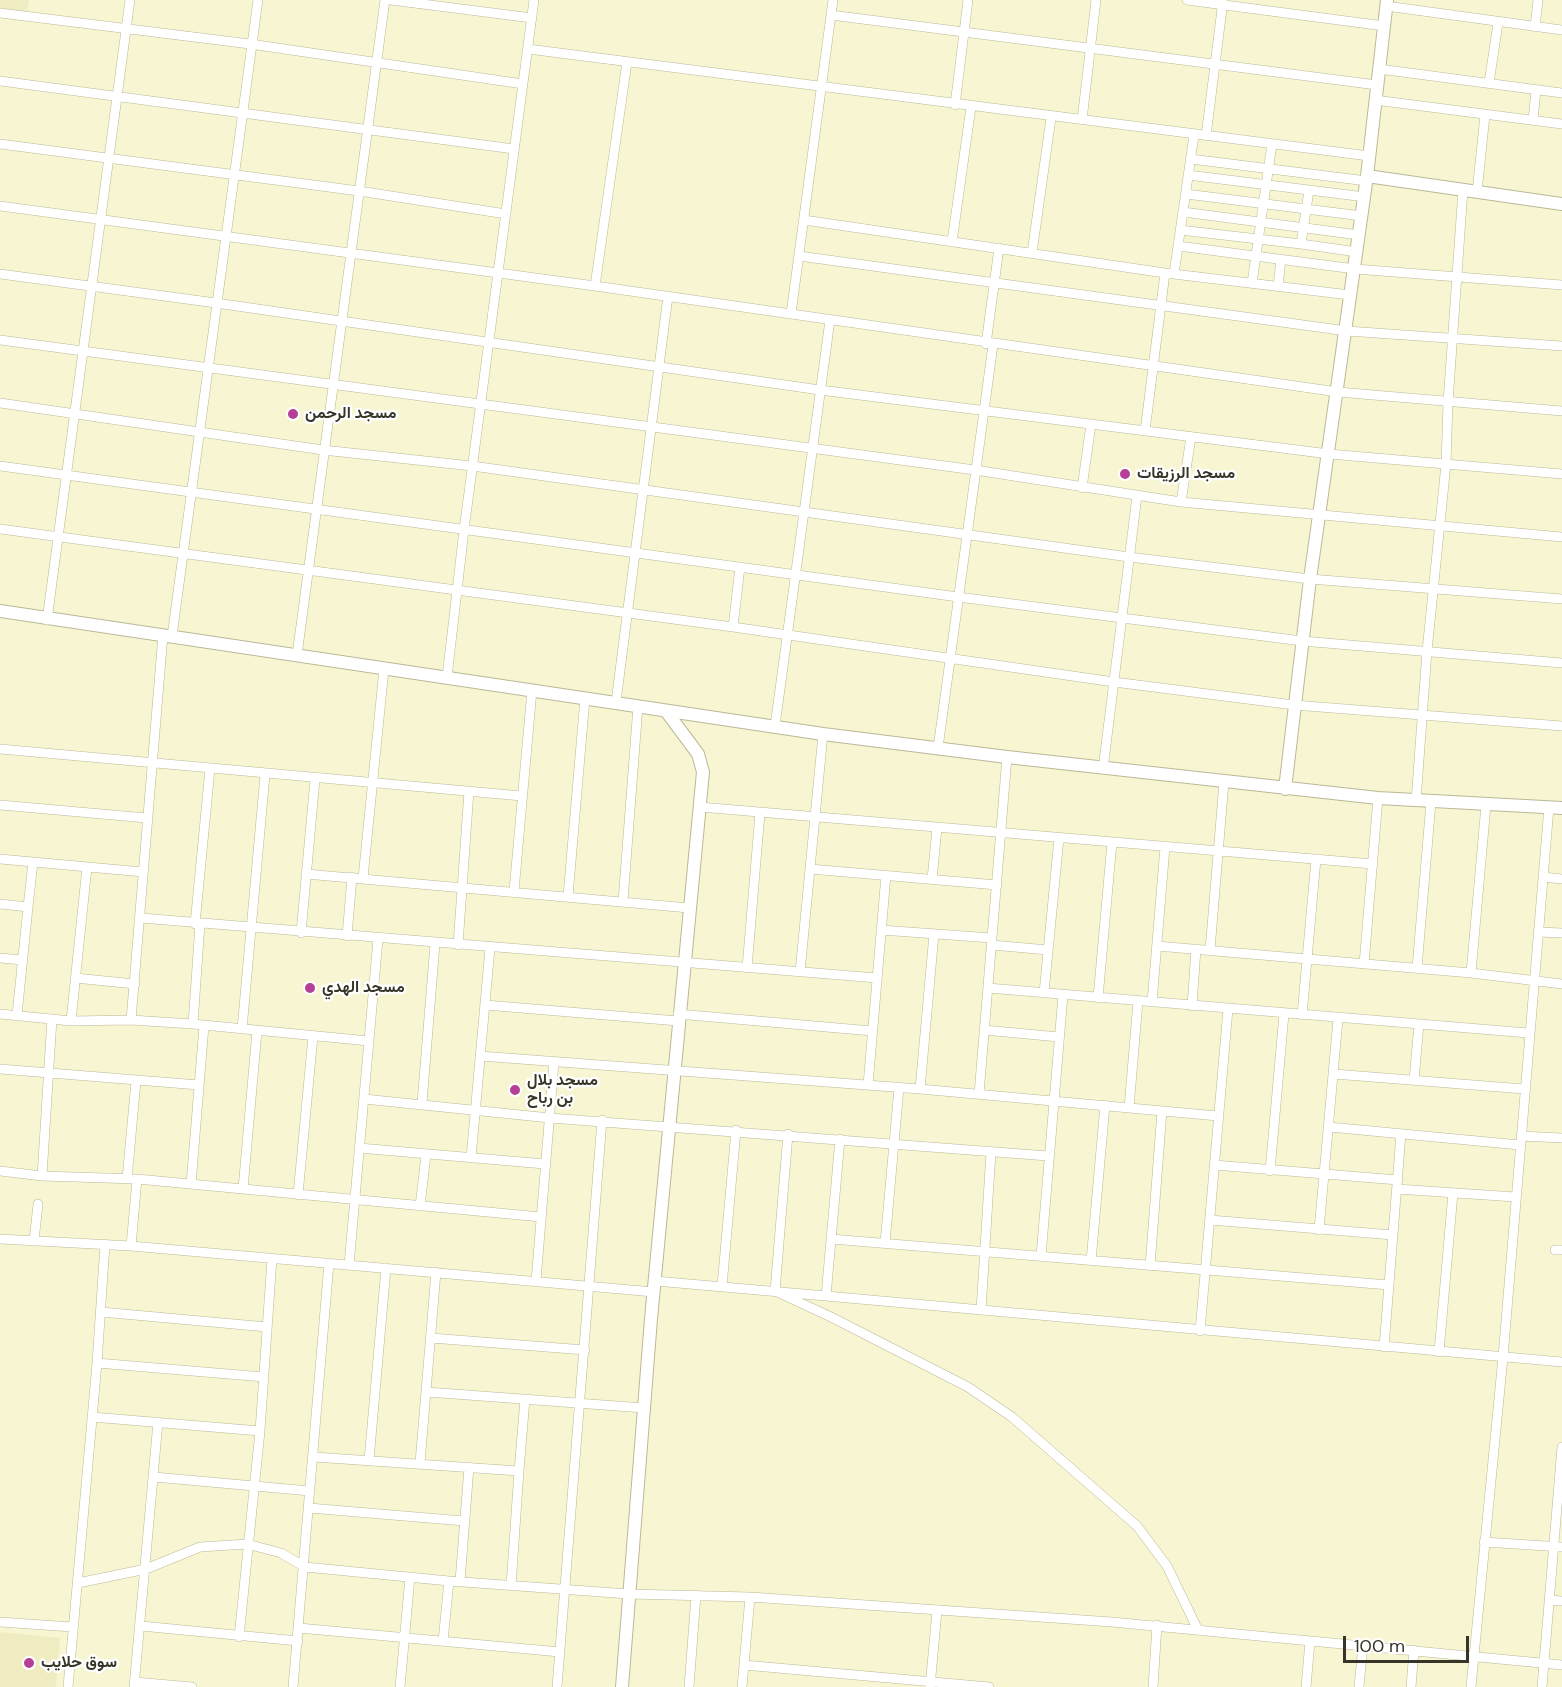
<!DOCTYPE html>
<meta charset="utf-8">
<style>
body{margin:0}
#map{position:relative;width:1562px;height:1687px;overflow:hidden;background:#f8f6d2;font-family:"DM Sans",sans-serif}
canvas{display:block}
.scale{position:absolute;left:1343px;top:1636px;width:126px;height:27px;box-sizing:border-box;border:3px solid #363528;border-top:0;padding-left:8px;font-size:18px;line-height:21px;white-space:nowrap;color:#363528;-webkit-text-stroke:4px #fff;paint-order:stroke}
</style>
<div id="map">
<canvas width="1562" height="1687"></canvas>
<div class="scale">100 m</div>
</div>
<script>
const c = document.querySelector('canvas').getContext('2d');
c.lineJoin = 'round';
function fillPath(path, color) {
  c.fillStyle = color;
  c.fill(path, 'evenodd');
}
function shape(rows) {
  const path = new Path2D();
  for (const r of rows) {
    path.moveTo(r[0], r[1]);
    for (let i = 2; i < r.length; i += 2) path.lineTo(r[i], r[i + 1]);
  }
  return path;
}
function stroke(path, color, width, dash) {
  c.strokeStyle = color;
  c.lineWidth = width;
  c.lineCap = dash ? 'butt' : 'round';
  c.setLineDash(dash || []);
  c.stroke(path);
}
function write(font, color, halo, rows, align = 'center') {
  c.font = font + ' "DM Sans",Vazirmatn,sans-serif';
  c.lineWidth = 4.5;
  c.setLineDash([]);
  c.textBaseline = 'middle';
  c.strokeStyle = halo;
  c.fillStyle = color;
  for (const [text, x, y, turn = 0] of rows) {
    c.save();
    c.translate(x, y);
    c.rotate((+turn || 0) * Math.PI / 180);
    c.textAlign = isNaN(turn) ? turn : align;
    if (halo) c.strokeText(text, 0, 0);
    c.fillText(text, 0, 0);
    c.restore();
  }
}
const built = shape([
 [0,0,29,0,27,13,0,10],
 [0,1632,60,1638,56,1687,0,1687]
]);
const minor = shape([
 [391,0,532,18],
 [1187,0,1384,26],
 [1386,6,1562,30],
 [0,13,250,44,523,84],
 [831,15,1377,85],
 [1535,27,1538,0],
 [528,49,1369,156],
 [1379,69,1562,93],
 [0,81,514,149],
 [1489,83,1498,23],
 [1375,100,1562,124],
 [955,105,968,0],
 [1082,120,1096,0],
 [1533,120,1536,90],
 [1206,136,1223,1],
 [0,144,359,191,506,214],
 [1191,159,1367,181],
 [1188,175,1365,197],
 [1309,190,1301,244,1357,252],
 [1477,192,1485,115],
 [1186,194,1362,216],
 [0,206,595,286,1338,392,1562,411],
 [1183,212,1359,235],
 [804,220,1165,273,1350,295],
 [1180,230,1301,244],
 [952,242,971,107],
 [1178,246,1355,269,1562,285],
 [1032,253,1051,118],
 [799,256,1347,331,1562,346],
 [0,274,216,303,820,390,1329,454,1562,474],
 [1174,274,1194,135],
 [1252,283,1272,144],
 [595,286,627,62],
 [1278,286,1281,259],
 [791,314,833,0],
 [0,340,975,470,1181,502,1562,537],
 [986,344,999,248],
 [0,403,323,450,472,466,1129,557,1310,579,1562,599],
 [1145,431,1165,273],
 [0,466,958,597,1302,641,1562,663],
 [1082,488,1091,424],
 [1181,502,1191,437],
 [0,529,733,627,1114,682,1294,705,1562,726],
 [47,620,130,0],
 [733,627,740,567],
 [172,636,258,0],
 [297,655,385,0],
 [447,677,464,530,534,0],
 [616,702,668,296],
 [775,726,830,320],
 [938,748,993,345],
 [0,749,522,796],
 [1103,769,1137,496],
 [1416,801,1427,651,1446,464,1448,402,1463,190],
 [0,805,147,818],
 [700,807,1373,864],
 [0,859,143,872],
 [810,869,997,885],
 [306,874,689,908],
 [1543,877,1562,879],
 [363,878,384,669],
 [932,879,937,828],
 [514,891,532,690],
 [568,896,585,698],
 [623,901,638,706],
 [0,904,28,907,33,862],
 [141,918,877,978],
 [195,924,210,769],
 [881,930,992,938],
 [1538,932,1562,933],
 [301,933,315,779],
 [347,936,352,877],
 [458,945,469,791],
 [992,945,1048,950],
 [1157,946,1471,973,1562,984],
 [1210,950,1224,782],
 [0,958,23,960],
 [1364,964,1378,798],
 [747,968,760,813],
 [1417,968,1431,802],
 [800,972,823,734],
 [1471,973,1486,805],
 [75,978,135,984],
 [988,988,1528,1033],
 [1044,993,1059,838],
 [1098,998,1112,842],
 [1152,1002,1165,847],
 [485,1005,678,1021],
 [1192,1006,1196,949],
 [0,1014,71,1021,131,1020,193,1024,369,1041],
 [678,1014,872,1031],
 [17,1015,28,907],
 [1302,1015,1316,859],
 [131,1020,163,635],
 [71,1021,87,867],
 [193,1024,200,924],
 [242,1029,265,775],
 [984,1030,1059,1037],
 [480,1056,920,1089,1218,1116],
 [0,1069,199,1085],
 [1334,1074,1524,1089],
 [1414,1080,1419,1024],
 [868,1085,886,875],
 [920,1089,934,934],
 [979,1094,1007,757],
 [364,1099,550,1118,1048,1156],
 [422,1103,435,944],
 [1129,1108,1138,1001],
 [1329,1127,1520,1145],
 [1521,1136,1562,1138],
 [359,1148,545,1164],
 [471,1158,490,948],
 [1214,1165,1398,1180],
 [0,1171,42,1176,137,1179,541,1217],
 [1270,1171,1284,1014],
 [42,1176,52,1019],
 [127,1179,136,1081],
 [191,1184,204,1026],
 [243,1189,257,1031],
 [1397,1189,1515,1197],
 [298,1195,313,1036],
 [420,1206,426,1155],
 [1210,1220,1393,1235],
 [1319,1230,1338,1019],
 [0,1239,131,1246,654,1292],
 [831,1239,1389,1285],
 [34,1241,38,1204],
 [885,1243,899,1088],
 [131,1246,137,1179],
 [1555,1250,1562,1250],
 [1041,1256,1063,995],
 [1091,1261,1105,1105],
 [349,1265,378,939],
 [1150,1266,1162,1111],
 [536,1281,554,1062],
 [655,1281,826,1296,840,1139],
 [722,1286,736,1130],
 [775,1291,831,1317,968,1387,1012,1417,1137,1526,1167,1566,1198,1630],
 [775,1291,788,1134],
 [826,1296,1562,1362],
 [981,1310,991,1152],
 [101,1312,267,1327],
 [1200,1331,1228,1009],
 [431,1338,585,1350],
 [1384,1347,1401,1134],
 [1439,1352,1453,1193],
 [97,1363,264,1377],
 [427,1392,644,1408],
 [92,1417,260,1431],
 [314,1457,519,1471,511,1586],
 [369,1460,386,1268],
 [420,1463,436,1272],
 [519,1471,525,1399],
 [154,1477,310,1491],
 [309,1508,464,1521],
 [1484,1542,1562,1547],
 [460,1581,469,1467],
 [78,1583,146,1569,200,1547,247,1544,281,1553,305,1567,449,1581,629,1594,750,1597,1112,1622,1562,1665],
 [1549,1600,1562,1601],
 [0,1622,72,1627],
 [141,1626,298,1641],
 [299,1628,560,1652],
 [239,1637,260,1431,272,1258],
 [443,1641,449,1581],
 [744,1665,989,1687],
 [135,1682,192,1687],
 [68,1687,97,1363,105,1244],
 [134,1687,158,1422],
 [293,1687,329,1263],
 [400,1687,410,1577],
 [557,1687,602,1120],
 [689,1687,696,1595],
 [742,1687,750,1597],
 [930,1687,937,1611],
 [1153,1687,1157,1625],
 [1306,1687,1310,1641],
 [1359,1687,1363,1645],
 [1411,1687,1414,1650],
 [1471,1687,1503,1357,1549,807],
 [1542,1687,1562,1447]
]);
const tertiary = shape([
 [1367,176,1562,204],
 [0,611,823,734,1007,757,1378,798,1562,808],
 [1285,789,1310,579,1367,176,1387,0],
 [622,1687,651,1319,703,772,698,754,666,711]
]);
const markers = [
 [293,414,6,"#b53f96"],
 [1125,474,6,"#b53f96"],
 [310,988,6,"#b53f96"],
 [515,1090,6,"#b53f96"],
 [29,1663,6,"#b53f96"]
];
const poiNames = [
 ["مسجد الرحمن",305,414],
 ["مسجد الرزيقات",1137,474],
 ["مسجد الهدي",322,988],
 ["مسجد بلال",527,1081],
 ["بن رباح",527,1099],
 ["سوق حلايب",41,1663]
];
fillPath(built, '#f0ecc1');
stroke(minor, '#bbb897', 10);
stroke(tertiary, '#bbb897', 14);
stroke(minor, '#fff', 9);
stroke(tertiary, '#fff', 12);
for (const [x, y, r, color] of markers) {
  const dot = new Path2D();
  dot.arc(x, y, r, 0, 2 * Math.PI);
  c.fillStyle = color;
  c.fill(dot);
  stroke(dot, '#fff', 2);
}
write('bold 16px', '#363528', '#fff', poiNames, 'left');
</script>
